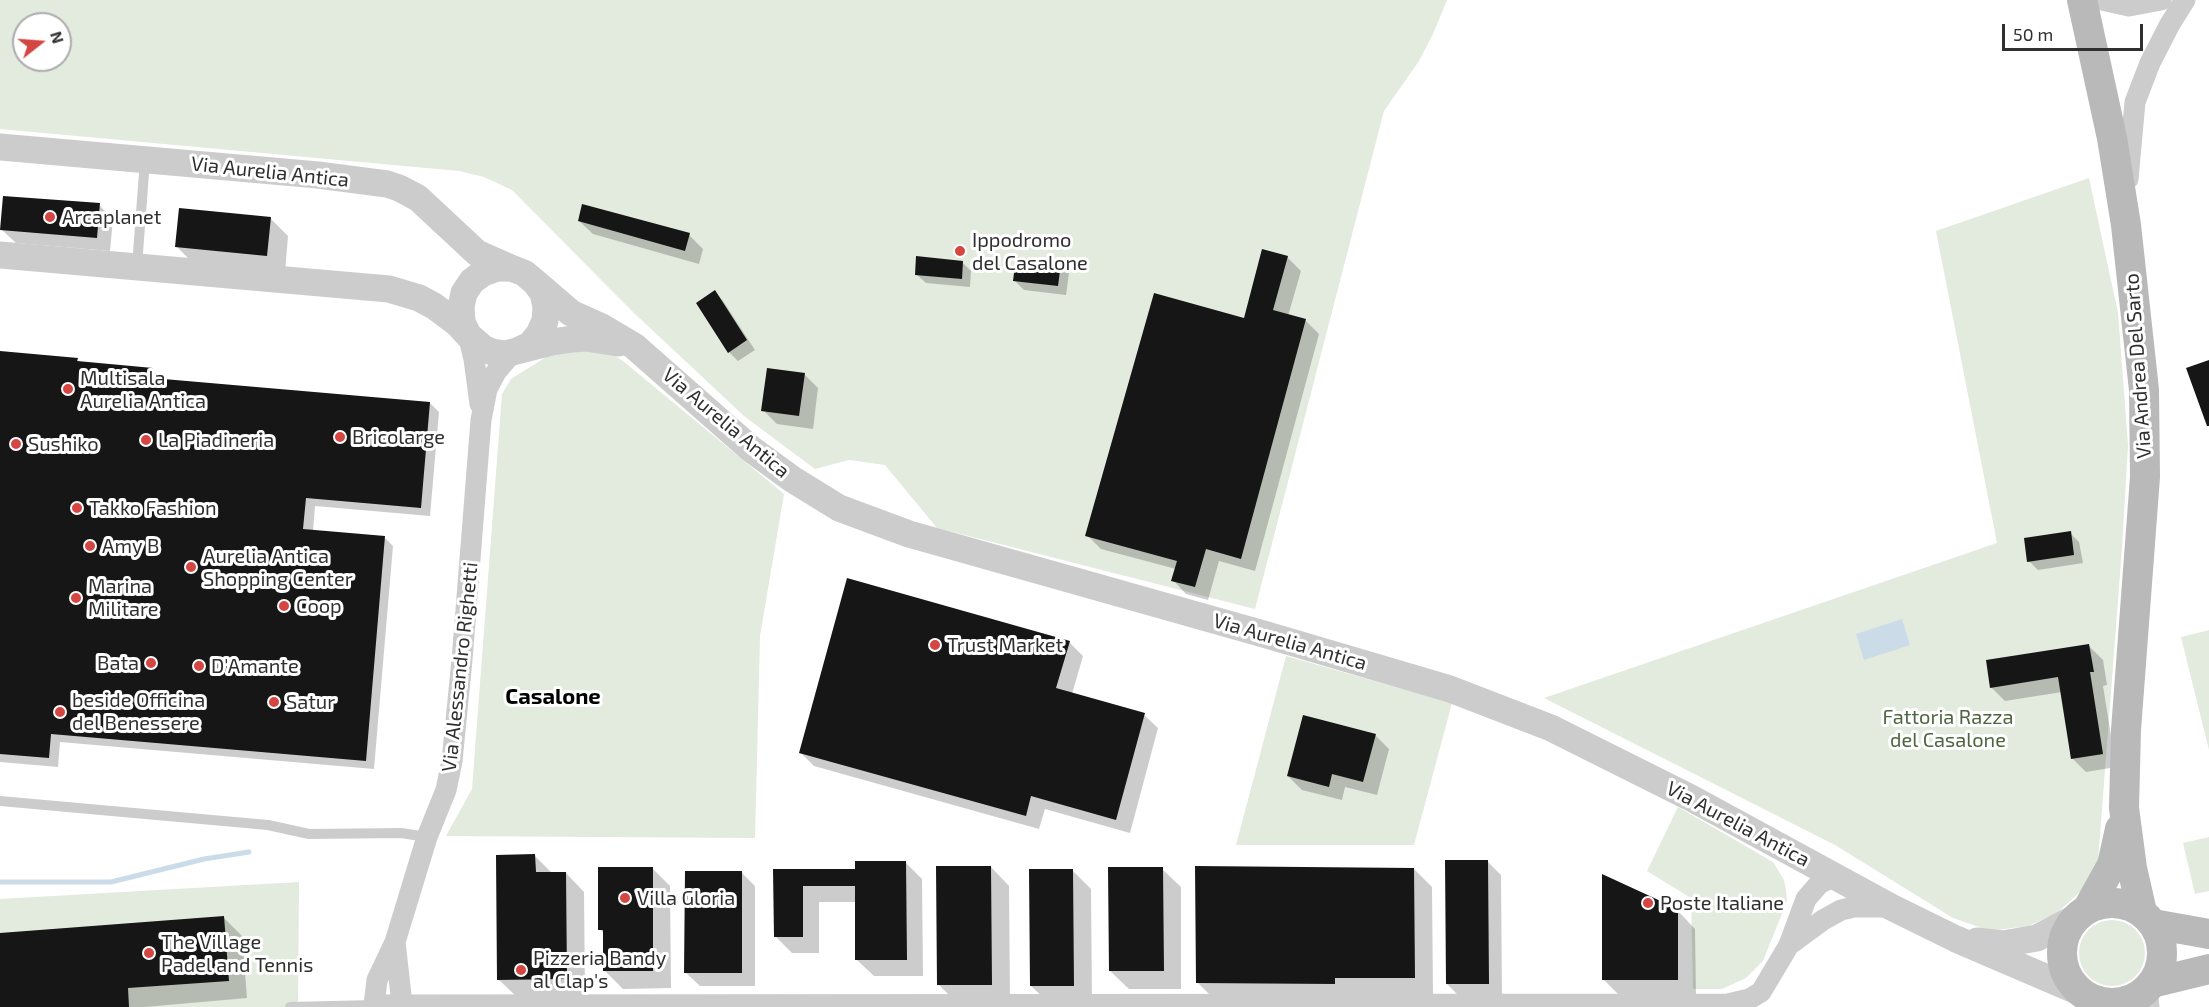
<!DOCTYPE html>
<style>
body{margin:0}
#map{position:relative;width:2209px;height:1007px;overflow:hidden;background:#fff;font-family:"Exo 2",sans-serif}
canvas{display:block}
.north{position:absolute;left:12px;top:12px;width:60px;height:60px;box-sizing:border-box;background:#fff;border:2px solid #acacac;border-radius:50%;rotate:73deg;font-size:16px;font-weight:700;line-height:24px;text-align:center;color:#2f2f2f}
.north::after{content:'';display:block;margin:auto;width:21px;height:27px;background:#d44642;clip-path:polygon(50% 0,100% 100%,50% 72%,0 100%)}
.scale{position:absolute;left:2002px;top:24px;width:141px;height:27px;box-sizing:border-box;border:3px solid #2f2f2f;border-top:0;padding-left:8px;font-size:18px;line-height:21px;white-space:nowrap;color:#2f2f2f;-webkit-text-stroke:4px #fff;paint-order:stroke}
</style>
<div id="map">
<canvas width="2209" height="1007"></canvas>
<div class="north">N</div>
<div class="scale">50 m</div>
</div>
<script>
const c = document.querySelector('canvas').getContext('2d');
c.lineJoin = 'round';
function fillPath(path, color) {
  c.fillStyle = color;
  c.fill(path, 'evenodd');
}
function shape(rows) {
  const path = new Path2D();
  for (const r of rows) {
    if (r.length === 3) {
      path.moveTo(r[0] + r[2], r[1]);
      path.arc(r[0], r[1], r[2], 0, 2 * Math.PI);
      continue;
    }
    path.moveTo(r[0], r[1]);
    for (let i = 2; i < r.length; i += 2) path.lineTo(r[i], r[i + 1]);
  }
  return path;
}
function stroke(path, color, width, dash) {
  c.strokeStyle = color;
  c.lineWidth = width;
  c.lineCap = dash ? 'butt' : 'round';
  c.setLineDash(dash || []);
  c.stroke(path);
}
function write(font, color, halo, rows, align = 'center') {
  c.font = font + ' "Exo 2",sans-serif';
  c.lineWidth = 6;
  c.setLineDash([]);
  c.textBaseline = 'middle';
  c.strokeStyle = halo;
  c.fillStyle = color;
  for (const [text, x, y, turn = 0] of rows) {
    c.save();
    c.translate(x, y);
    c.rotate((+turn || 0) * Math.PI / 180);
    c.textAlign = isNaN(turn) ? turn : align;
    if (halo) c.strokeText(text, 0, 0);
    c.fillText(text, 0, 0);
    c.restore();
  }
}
const green = shape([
 [0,0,1447,0,1433,34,1419,61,1384,111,1255,609,937,528,885,465,849,460,815,469,744,416,633,312,512,190,484,177,459,171,0,129],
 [24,24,60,24,60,60,24,60],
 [2089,178,2118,313,2128,445,2122,548,2098,861,2082,890,2057,913,2028,926,1997,930,1982,928,1953,918,1835,845,1544,698,1997,543,1936,231],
 [565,349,612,354,623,361,784,494,760,636,755,838,446,836,472,789,502,394,511,379,554,352],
 [2209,630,2209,750,2181,637],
 [1286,656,1452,703,1414,845,1236,845],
 [1678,807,1773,862,1784,880,1786,890,1787,901,1763,961,1746,978,1722,989,1693,989,1691,898,1647,871],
 [2209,837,2209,891,2195,894,2183,843],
 [299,882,298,1007,0,1007,0,899],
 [2112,953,33]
]);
const water = shape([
 [1902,619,1910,645,1864,660,1856,634]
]);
const shadow = shape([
 [99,205,113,219,110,251,16,243,2,230],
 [270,218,288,236,285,273,195,265,177,247],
 [579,221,689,235,703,249,699,264,593,234],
 [1287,257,1301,271,1288,316,1306,321,1319,334,1255,571,1219,561,1208,600,1186,594,1173,580,1176,569,1101,549,1087,535,1245,320],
 [962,262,971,271,970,287,926,283,916,274],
 [1060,264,1069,273,1066,295,1024,290,1015,281],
 [715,292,723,301,755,350,738,361,729,352],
 [0,353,77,359,81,363,153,370,162,380,430,403,439,412,430,516,315,506,313,531,384,537,393,546,374,769,60,742,58,767,0,762],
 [805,375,818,388,813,429,777,424,763,410],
 [2070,533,2079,542,2083,563,2038,570,2029,561],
 [1069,642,1083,656,1072,694,1144,715,1158,728,1130,833,1045,809,1039,829,814,766,800,752],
 [2089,646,2103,660,2107,685,2103,686,2116,767,2086,772,2072,758,2062,692,2005,701,1991,687],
 [1375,735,1389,749,1377,795,1345,787,1342,800,1302,790,1288,776],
 [535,856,552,873,566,873,584,892,585,997,517,997,498,979],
 [1487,861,1501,875,1502,997,1461,998,1447,984],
 [905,862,922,879,923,976,874,976,857,960,856,902,819,902,819,953,792,953,775,936,775,871,856,870],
 [991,867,1009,886,1010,1003,957,1003,939,985],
 [652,868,670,886,671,988,623,989,604,970,604,934,600,929],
 [1162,869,1181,887,1181,989,1129,989,1110,971],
 [1414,869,1432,887,1433,995,1216,1001,1197,982],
 [1072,870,1091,889,1092,1004,1050,1004,1031,986],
 [741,872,755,886,755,986,700,986,686,973],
 [1677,910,1695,929,1696,998,1622,998,1603,979],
 [223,917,242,936,247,998,145,1007,0,1007,0,935]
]);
const stream = shape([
 [0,882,111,882,204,859,249,852]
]);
const building = shape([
 [3,196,100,203,97,238,0,230],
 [582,204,690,233,685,251,578,221],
 [179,208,271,217,267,256,175,247],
 [1262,249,1288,256,1273,310,1306,319,1241,559,1206,549,1195,587,1171,581,1177,561,1085,536,1154,293,1244,318],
 [916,256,963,261,962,279,915,275],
 [1016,257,1061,263,1058,286,1013,281],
 [715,290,747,340,728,353,696,303],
 [0,351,78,358,77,361,153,368,152,378,430,402,421,508,306,498,303,529,385,536,366,761,51,734,49,758,0,754],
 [2209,360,2209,426,2207,426,2186,368],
 [767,368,805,373,799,416,761,411],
 [2071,531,2074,555,2027,562,2024,538],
 [847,578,1070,641,1056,688,1145,713,1116,820,1031,796,1026,816,799,753],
 [2089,644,2094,672,2090,672,2103,754,2071,759,2058,677,1990,688,1986,660],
 [1303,715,1376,734,1363,782,1332,774,1329,787,1287,776],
 [535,854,536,872,566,872,567,979,497,980,496,855],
 [1445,860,1488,860,1489,984,1446,984],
 [855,861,906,861,907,960,855,960,855,886,803,886,803,937,774,937,773,869,855,869],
 [936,866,991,866,992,985,937,985],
 [1195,866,1414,868,1415,978,1335,978,1335,984,1196,983],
 [598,867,653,867,653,971,603,971,603,930,598,930],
 [1108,867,1163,867,1164,971,1109,971],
 [1029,869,1073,869,1074,986,1030,986],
 [685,871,742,871,742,973,684,973],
 [1602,874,1678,909,1678,980,1602,980],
 [224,916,229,981,128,988,129,1007,0,1007,0,933]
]);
const service = shape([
 [137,266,145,160],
 [0,801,268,825,309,834,401,833,427,837],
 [290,1007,374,1005]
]);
const minor = shape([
 [2102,0,2129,6,2161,0],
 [2128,179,2135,102,2150,63,2170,24,2185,0],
 [468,335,474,359,480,404],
 [513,352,496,372,487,389,481,420,462,660,452,761,446,790,427,837,395,942,377,980,374,1005,1728,1004,1749,999,1761,992,1789,945,1806,899,1819,884,1834,876],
 [395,942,402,1004],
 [1789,945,1823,920,1841,910,1854,907,1891,907],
 [2147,989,2149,1007],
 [2097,1001,2103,1007]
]);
const tertiary = shape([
 [0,147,318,175,387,184,399,188,418,198,477,253,511,268],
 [0,255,389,289,419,298,434,306,458,324,468,335],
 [535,282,571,313,602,327,634,346,751,449,792,479,839,508,909,534,1267,635,1450,689,1551,728,1691,798,1891,907,1956,939,2082,993],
 [517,351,530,345,539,334,545,321,546,307,543,293,535,282,524,273,511,268,497,268,483,273,472,281,464,293,461,307,462,322,468,335,483,348,492,352,505,354,517,351,552,342,572,339,586,338,618,343],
 [1977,941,2003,944,2037,938,2075,918]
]);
const secondary = shape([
 [2082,0,2112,138,2126,225,2144,390,2145,477,2126,730,2124,808,2132,868,2142,912],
 [2112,953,50],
 [2088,908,2112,865,2120,829],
 [2153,924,2209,934],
 [2152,983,2209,969]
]);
const markers = [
 [50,217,6,"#d44642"],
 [960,251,6,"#d44642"],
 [68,389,6,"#d44642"],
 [340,437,6,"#d44642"],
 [146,440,6,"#d44642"],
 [16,444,6,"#d44642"],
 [77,508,6,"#d44642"],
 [90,546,6,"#d44642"],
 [191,567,6,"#d44642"],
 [76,598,6,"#d44642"],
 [284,606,6,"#d44642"],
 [935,645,6,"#d44642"],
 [151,663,6,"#d44642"],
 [199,666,6,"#d44642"],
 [274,702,6,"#d44642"],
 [60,712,6,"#d44642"],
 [625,898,6,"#d44642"],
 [1648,903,6,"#d44642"],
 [149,953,6,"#d44642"],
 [521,970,6,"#d44642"]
];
const streetNames = [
 ["Via Aurelia Antica",270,172,6],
 ["Via Andrea Del Sarto",2138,366,-94],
 ["Via Aurelia Antica",726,423,40],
 ["Via Aurelia Antica",1290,642,16],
 ["Via Alessandro Righetti",460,667,-84],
 ["Via Aurelia Antica",1738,824,28]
];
const poiNames = [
 ["Arcaplanet",62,217],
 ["Ippodromo",972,240],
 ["del Casalone",972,263],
 ["Multisala",80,378],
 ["Aurelia Antica",80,401],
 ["Bricolarge",352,437],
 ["La Piadineria",158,440],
 ["Sushiko",28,444],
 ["Takko Fashion",89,508],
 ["Amy B",102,546],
 ["Aurelia Antica",203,556],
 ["Shopping Center",203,579],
 ["Marina",88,586],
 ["Militare",88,609],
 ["Coop",296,606],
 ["Trust Market",947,645],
 ["Bata",139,663,"right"],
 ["D'Amante",211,666],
 ["beside Officina",72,700],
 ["del Benessere",72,723],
 ["Satur",286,702],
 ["Villa Gloria",637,898],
 ["Poste Italiane",1660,903],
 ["The Village",161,942],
 ["Padel and Tennis",161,965],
 ["Pizzeria Bandy",533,958],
 ["al Clap's",533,981]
];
const parkNames = [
 ["Fattoria Razza",1948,717],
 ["del Casalone",1948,740]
];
const quarterNames = [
 ["Casalone",553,697]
];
fillPath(green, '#e3eade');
fillPath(water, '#ccdbe8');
fillPath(shadow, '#0003');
stroke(stream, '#ccdbe8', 5);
fillPath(building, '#161616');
stroke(service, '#ccc', 10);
stroke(minor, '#ccc', 21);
stroke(tertiary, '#ccc', 27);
stroke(secondary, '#b9b9b9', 30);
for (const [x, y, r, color] of markers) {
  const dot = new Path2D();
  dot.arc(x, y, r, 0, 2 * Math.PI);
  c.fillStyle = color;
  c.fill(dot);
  stroke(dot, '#fff', 2);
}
write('20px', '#2f2f2f', '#fff', streetNames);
write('20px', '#2f2f2f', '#fff', poiNames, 'left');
write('20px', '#4e6640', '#fff', parkNames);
write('bold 22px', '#000', '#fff', quarterNames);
</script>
